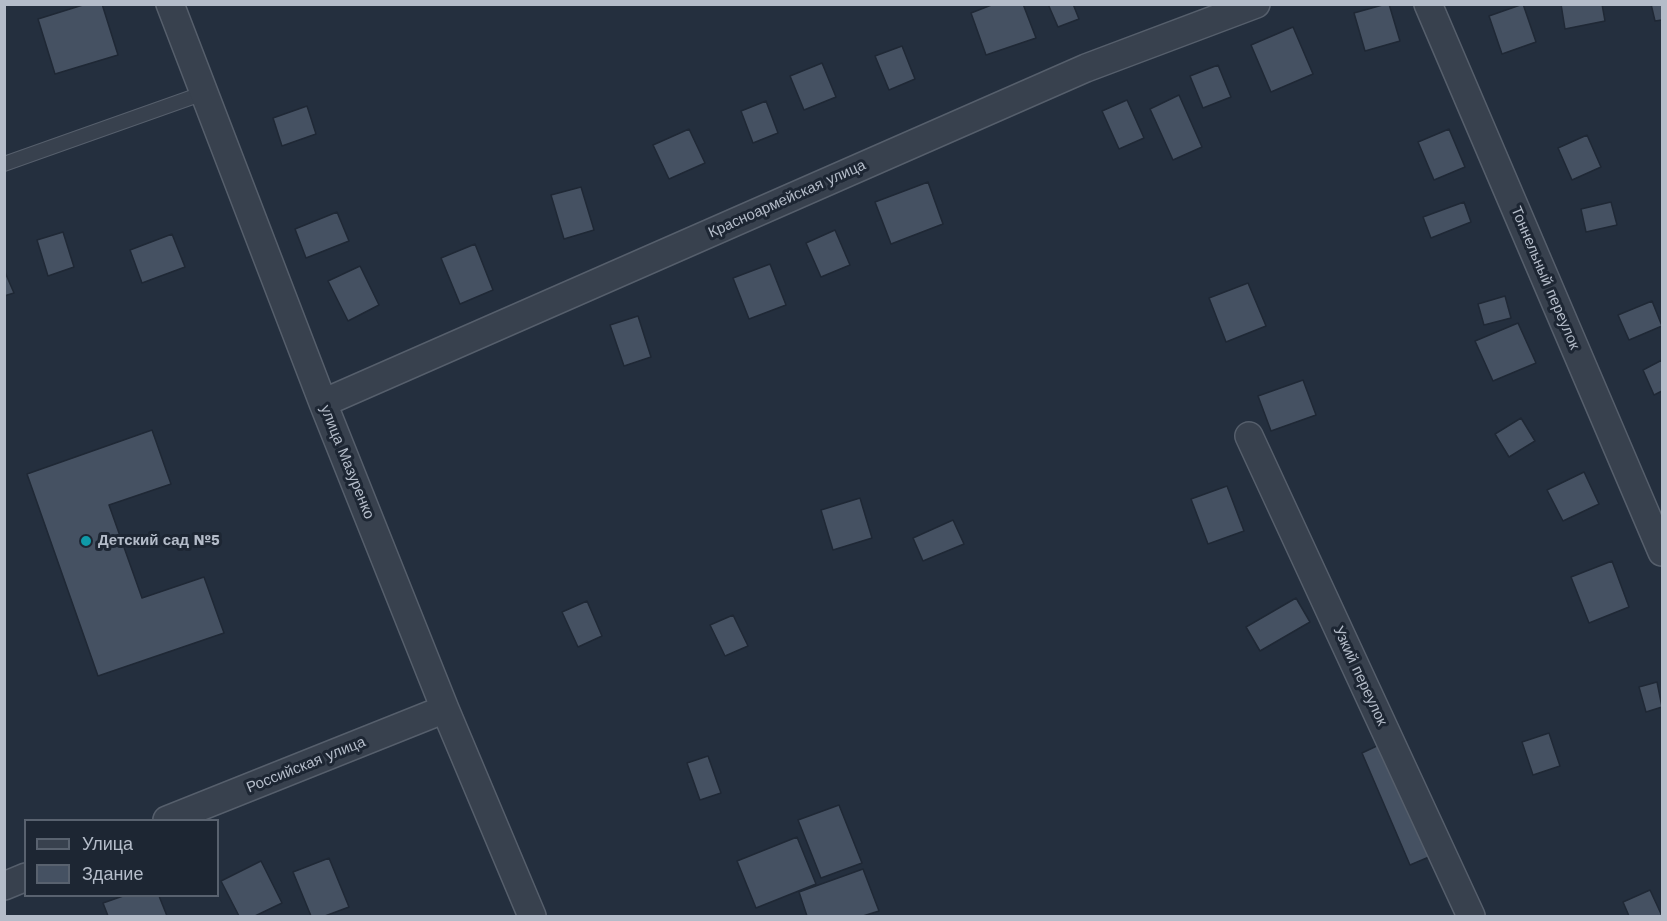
<!DOCTYPE html>
<meta charset="utf-8">
<style>
body{margin:0}
#map{position:relative;width:1667px;height:921px;overflow:hidden;background:#242f3e;font-family:"Work Sans",sans-serif}
canvas{display:block}
.frame{position:absolute;inset:0;border:6px solid #b4bcc9;pointer-events:none}
.legend{position:absolute;left:24px;top:819px;width:195px;height:78px;box-sizing:border-box;background:#1d2633;border:2px solid #59626f;margin:0;padding:8px 10px;list-style:none;font-size:18px;color:#b4bcc9}
.legend li{display:flex;align-items:center;gap:12px;height:30px}
.legend b{width:30px;border:2px solid #59626f}
</style>
<div id="map">
<canvas width="1667" height="921"></canvas>
<div class="frame"></div>
<ul class="legend">
<li><b style="height:8px;background:#38414e"></b>Улица</li>
<li><b style="height:16px;background:#455162"></b>Здание</li>
</ul>
</div>
<script>
const c = document.querySelector('canvas').getContext('2d');
c.lineJoin = 'round';
function fillPath(path, color) {
  c.fillStyle = color;
  c.fill(path, 'evenodd');
}
function shape(rows) {
  const path = new Path2D();
  for (const r of rows) {
    path.moveTo(r[0], r[1]);
    for (let i = 2; i < r.length; i += 2) path.lineTo(r[i], r[i + 1]);
  }
  return path;
}
function stroke(path, color, width, dash) {
  c.strokeStyle = color;
  c.lineWidth = width;
  c.lineCap = dash ? 'butt' : 'round';
  c.setLineDash(dash || []);
  c.stroke(path);
}
function write(font, color, halo, rows, align = 'center') {
  c.font = font + ' "Work Sans",sans-serif';
  c.lineWidth = 6;
  c.setLineDash([]);
  c.textBaseline = 'middle';
  c.strokeStyle = halo;
  c.fillStyle = color;
  for (const [text, x, y, turn = 0] of rows) {
    c.save();
    c.translate(x, y);
    c.rotate((+turn || 0) * Math.PI / 180);
    c.textAlign = isNaN(turn) ? turn : align;
    if (halo) c.strokeText(text, 0, 0);
    c.fillText(text, 0, 0);
    c.restore();
  }
}
const building = shape([
 [86,4,102,4,118,55,55,74,38,19,86,4],
 [994,4,1023,4,1036,38,986,55,971,13,994,4],
 [1048,4,1073,4,1079,19,1058,27,1048,4],
 [1386,4,1389,4,1400,41,1365,51,1354,13,1386,4],
 [1523,4,1536,42,1502,54,1489,16,1523,4],
 [1561,4,1602,4,1605,21,1565,29,1561,4],
 [1651,4,1662,4,1662,20,1655,21,1651,4],
 [1293,27,1313,74,1271,92,1251,45,1293,27],
 [902,46,915,79,889,90,875,56,902,46],
 [822,63,836,97,804,110,790,76,822,63],
 [1218,65,1231,97,1203,108,1190,76,1218,65],
 [1179,95,1202,147,1173,160,1150,109,1179,95],
 [1127,100,1144,138,1119,149,1102,111,1127,100],
 [766,101,778,133,753,143,741,111,766,101],
 [307,106,316,134,282,146,273,118,307,106],
 [689,129,705,163,669,179,653,145,689,129],
 [1449,129,1465,167,1434,180,1418,142,1449,129],
 [1587,135,1601,167,1572,180,1558,148,1587,135],
 [928,182,943,224,891,244,875,202,928,182],
 [581,187,594,230,564,239,551,195,581,187],
 [1464,202,1471,222,1431,238,1423,217,1464,202],
 [1611,202,1617,225,1586,232,1581,209,1611,202],
 [337,212,349,241,306,258,295,229,337,212],
 [835,230,850,265,821,277,806,243,835,230],
 [63,232,74,267,48,276,37,240,63,232],
 [172,234,185,267,142,283,130,250,172,234],
 [475,244,493,290,460,304,441,258,475,244],
 [770,264,786,305,749,319,733,278,770,264],
 [360,266,379,305,348,321,328,281,360,266],
 [4,270,14,293,4,296,4,270],
 [1248,283,1266,326,1226,342,1209,298,1248,283],
 [1505,296,1511,318,1484,325,1478,304,1505,296],
 [1652,301,1662,326,1629,340,1618,315,1652,301],
 [638,316,651,357,624,366,610,325,638,316],
 [1518,323,1536,363,1493,381,1475,341,1518,323],
 [1662,360,1662,391,1654,395,1643,370,1662,360],
 [1303,380,1316,415,1271,431,1258,396,1303,380],
 [1521,418,1535,441,1509,457,1495,434,1521,418],
 [152,430,171,484,109,505,142,598,204,577,224,633,98,676,27,474,152,430],
 [1584,472,1599,504,1563,521,1547,490,1584,472],
 [1227,486,1244,531,1208,544,1191,499,1227,486],
 [860,498,872,538,833,550,821,510,860,498],
 [953,520,964,544,923,561,913,538,953,520],
 [1612,561,1629,607,1589,623,1571,577,1612,561],
 [1296,598,1310,622,1260,651,1246,627,1296,598],
 [587,601,602,636,578,647,562,612,587,601],
 [733,615,748,646,725,656,710,625,733,615],
 [1657,682,1662,707,1646,712,1639,687,1657,682],
 [1549,733,1560,766,1533,775,1522,742,1549,733],
 [1381,744,1429,857,1410,865,1362,753,1381,744],
 [708,756,721,793,700,800,687,763,708,756],
 [839,805,862,863,821,878,798,820,839,805],
 [797,837,816,884,756,908,737,861,797,837],
 [329,858,349,907,325,916,311,916,293,872,329,858],
 [261,861,282,903,255,916,239,916,221,881,261,861],
 [863,869,879,911,863,916,807,916,799,892,863,869],
 [1650,890,1662,916,1629,916,1623,902,1650,890],
 [123,896,159,896,167,916,108,916,103,903,123,896]
]);
const lane = shape([
 [4,164,204,93]
]);
const street = shape([
 [170,4,323,403,445,709,532,916],
 [1428,4,1662,552],
 [323,403,1086,68,1256,4],
 [1249,436,1471,916],
 [167,820,445,709],
 [4,886,26,877]
]);
const markers = [
 [86,541,6,"#0f9aa8"]
];
const streetNames = [
 ["Красноармейская улица",787,199,-24],
 ["Тоннельный переулок",1545,278,67],
 ["улица Мазуренко",347,462,68],
 ["Узкий переулок",1360,676,65],
 ["Российская улица",306,765,-22]
];
const poiNames = [
 ["Детский сад №5",98,541]
];
fillPath(building, '#455162');
stroke(building, '#1f2835', 1.5);
stroke(lane, '#565f6c', 16);
stroke(street, '#565f6c', 30);
stroke(lane, '#38414e', 14);
stroke(street, '#38414e', 27);
for (const [x, y, r, color] of markers) {
  const dot = new Path2D();
  dot.arc(x, y, r, 0, 2 * Math.PI);
  c.fillStyle = color;
  c.fill(dot);
  stroke(dot, '#1d2633', 2);
}
write('15px', '#b4bcc9', '#1d2633', streetNames);
write('bold 15px', '#b4bcc9', '#1d2633', poiNames, 'left');
</script>
